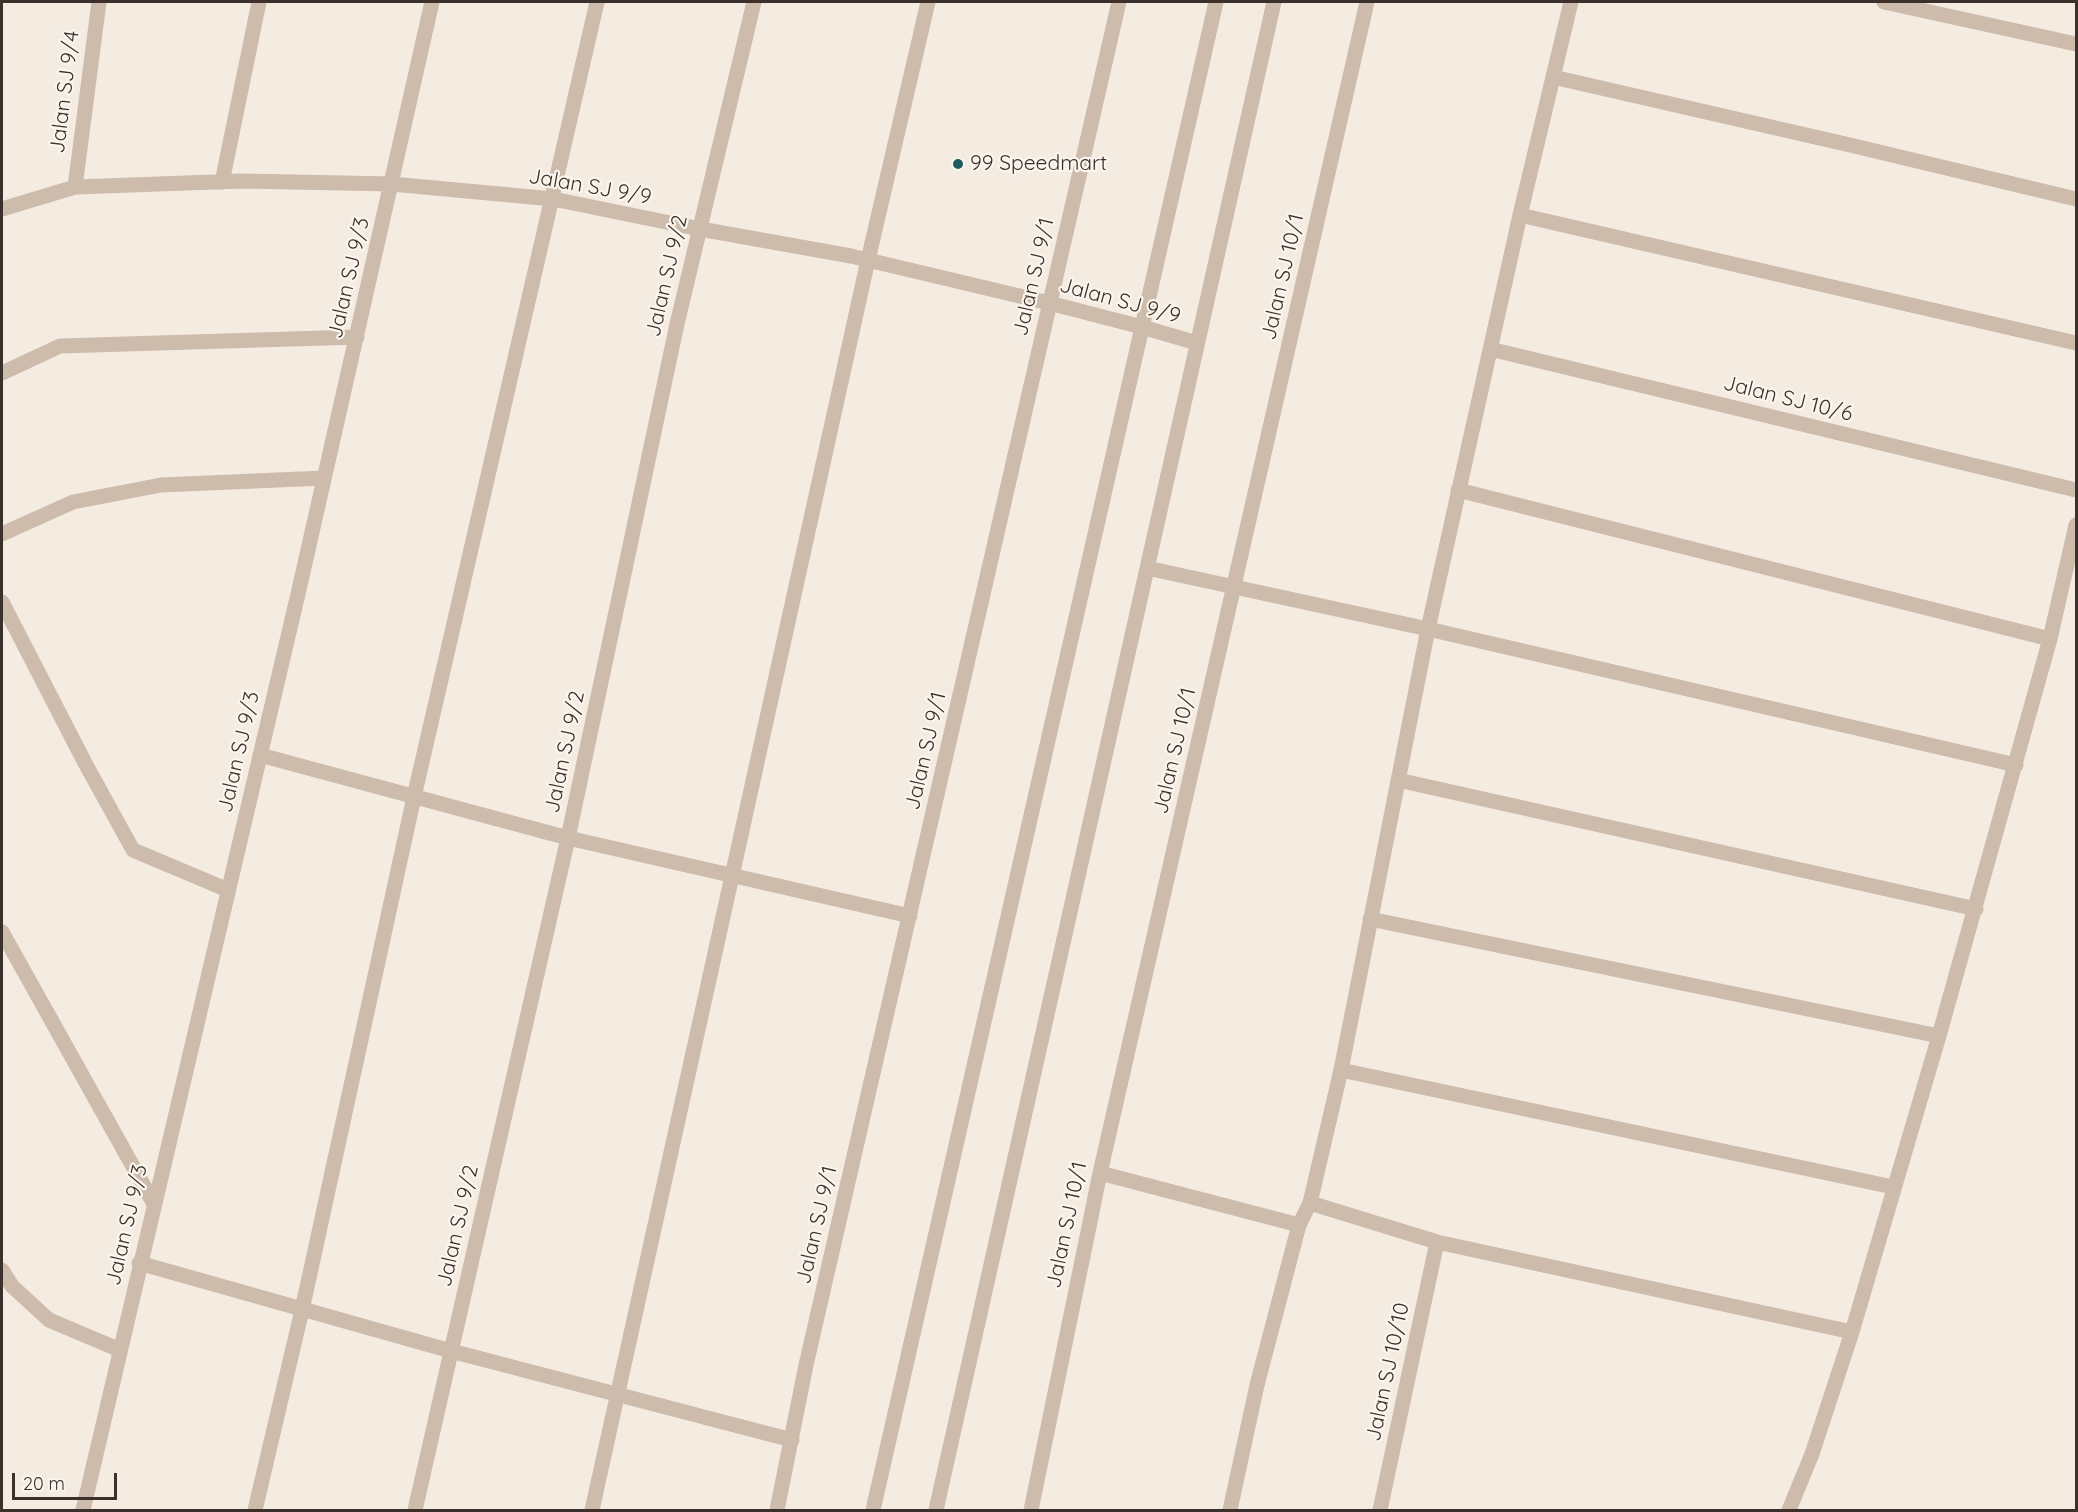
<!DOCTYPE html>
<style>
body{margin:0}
#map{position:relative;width:2078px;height:1512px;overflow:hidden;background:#f4ebe1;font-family:Quicksand,sans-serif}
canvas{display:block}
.frame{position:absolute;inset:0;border:3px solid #3b302b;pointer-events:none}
.scale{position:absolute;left:12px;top:1473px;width:105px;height:27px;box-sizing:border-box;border:3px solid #3b302b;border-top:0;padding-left:8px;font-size:18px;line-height:21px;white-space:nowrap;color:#3b302b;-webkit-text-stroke:4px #fbf5ee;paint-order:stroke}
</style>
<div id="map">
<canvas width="2078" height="1512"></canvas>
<div class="frame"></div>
<div class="scale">20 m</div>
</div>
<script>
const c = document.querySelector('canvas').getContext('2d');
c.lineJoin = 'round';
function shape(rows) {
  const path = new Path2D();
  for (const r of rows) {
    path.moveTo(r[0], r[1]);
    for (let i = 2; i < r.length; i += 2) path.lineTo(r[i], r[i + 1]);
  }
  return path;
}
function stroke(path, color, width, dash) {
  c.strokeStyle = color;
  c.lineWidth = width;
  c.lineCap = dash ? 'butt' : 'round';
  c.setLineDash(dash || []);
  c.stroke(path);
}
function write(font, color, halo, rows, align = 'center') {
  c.font = font + ' Quicksand,sans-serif';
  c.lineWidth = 4.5;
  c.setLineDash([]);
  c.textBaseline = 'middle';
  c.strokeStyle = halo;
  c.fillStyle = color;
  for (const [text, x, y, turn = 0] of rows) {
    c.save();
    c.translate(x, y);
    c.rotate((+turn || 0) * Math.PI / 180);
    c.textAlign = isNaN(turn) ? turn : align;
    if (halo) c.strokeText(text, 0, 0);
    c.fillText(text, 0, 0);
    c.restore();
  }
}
const minor = shape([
 [1884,2,2076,44],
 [1553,77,1850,145,2076,199],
 [222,182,259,2],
 [75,187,99,2],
 [2,209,75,187,242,181,392,184,553,199,700,229,851,256,1049,303,1142,327,1197,343],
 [1520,215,2076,343],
 [1490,349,2076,490],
 [2,373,60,346,357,337],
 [1458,490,2050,639],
 [2,534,73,502,161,485,324,478],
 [1147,568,1428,629,2016,765],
 [2,602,85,763,133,850,228,890],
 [260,755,568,838,910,916],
 [1398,780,1976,909],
 [1370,919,1939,1036],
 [2,932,154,1204],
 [1341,1070,1893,1187],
 [1100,1173,1299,1225],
 [1310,1203,1437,1242,1852,1332],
 [139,1263,451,1351,792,1440],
 [2,1270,12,1286,49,1320,120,1350],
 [83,1510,298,594,432,2],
 [255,1510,302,1310,414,797,597,2],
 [415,1510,568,838,677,324,754,2],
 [592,1510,868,260,928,2],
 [777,1510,806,1365,1119,2],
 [873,1510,1216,2],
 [936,1510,1274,2],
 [1031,1510,1100,1173,1367,2],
 [1230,1510,1257,1385,1299,1225,1310,1203,1341,1070,1428,629,1520,215,1571,2],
 [1380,1510,1437,1242],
 [1789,1510,1812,1454,1852,1332,1939,1036,2050,639,2076,525]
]);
const markers = [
 [958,164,6,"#1f5a5e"]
];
const streetNames = [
 ["Jalan SJ 9/4",65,92,-83],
 ["Jalan SJ 9/9",590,187,10],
 ["Jalan SJ 9/2",667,276,-77],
 ["Jalan SJ 9/1",1034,277,-77],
 ["Jalan SJ 10/1",1283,277,-77],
 ["Jalan SJ 9/3",349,278,-77],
 ["Jalan SJ 9/9",1120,301,15],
 ["Jalan SJ 10/6",1788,399,14],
 ["Jalan SJ 9/1",926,751,-77],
 ["Jalan SJ 10/1",1175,751,-77],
 ["Jalan SJ 9/3",239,752,-77],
 ["Jalan SJ 9/2",565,752,-78],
 ["Jalan SJ 9/3",127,1225,-77],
 ["Jalan SJ 9/1",817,1225,-77],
 ["Jalan SJ 10/1",1067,1225,-78],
 ["Jalan SJ 9/2",458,1226,-77],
 ["Jalan SJ 10/10",1388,1372,-78]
];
const poiNames = [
 ["99 Speedmart",970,164]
];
stroke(minor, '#cdbbac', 15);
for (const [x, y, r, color] of markers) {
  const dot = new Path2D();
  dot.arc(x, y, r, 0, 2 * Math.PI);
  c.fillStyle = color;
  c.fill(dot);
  stroke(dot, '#fbf5ee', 2);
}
write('21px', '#3b302b', '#fbf5ee', streetNames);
write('21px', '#3b302b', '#fbf5ee', poiNames, 'left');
</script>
